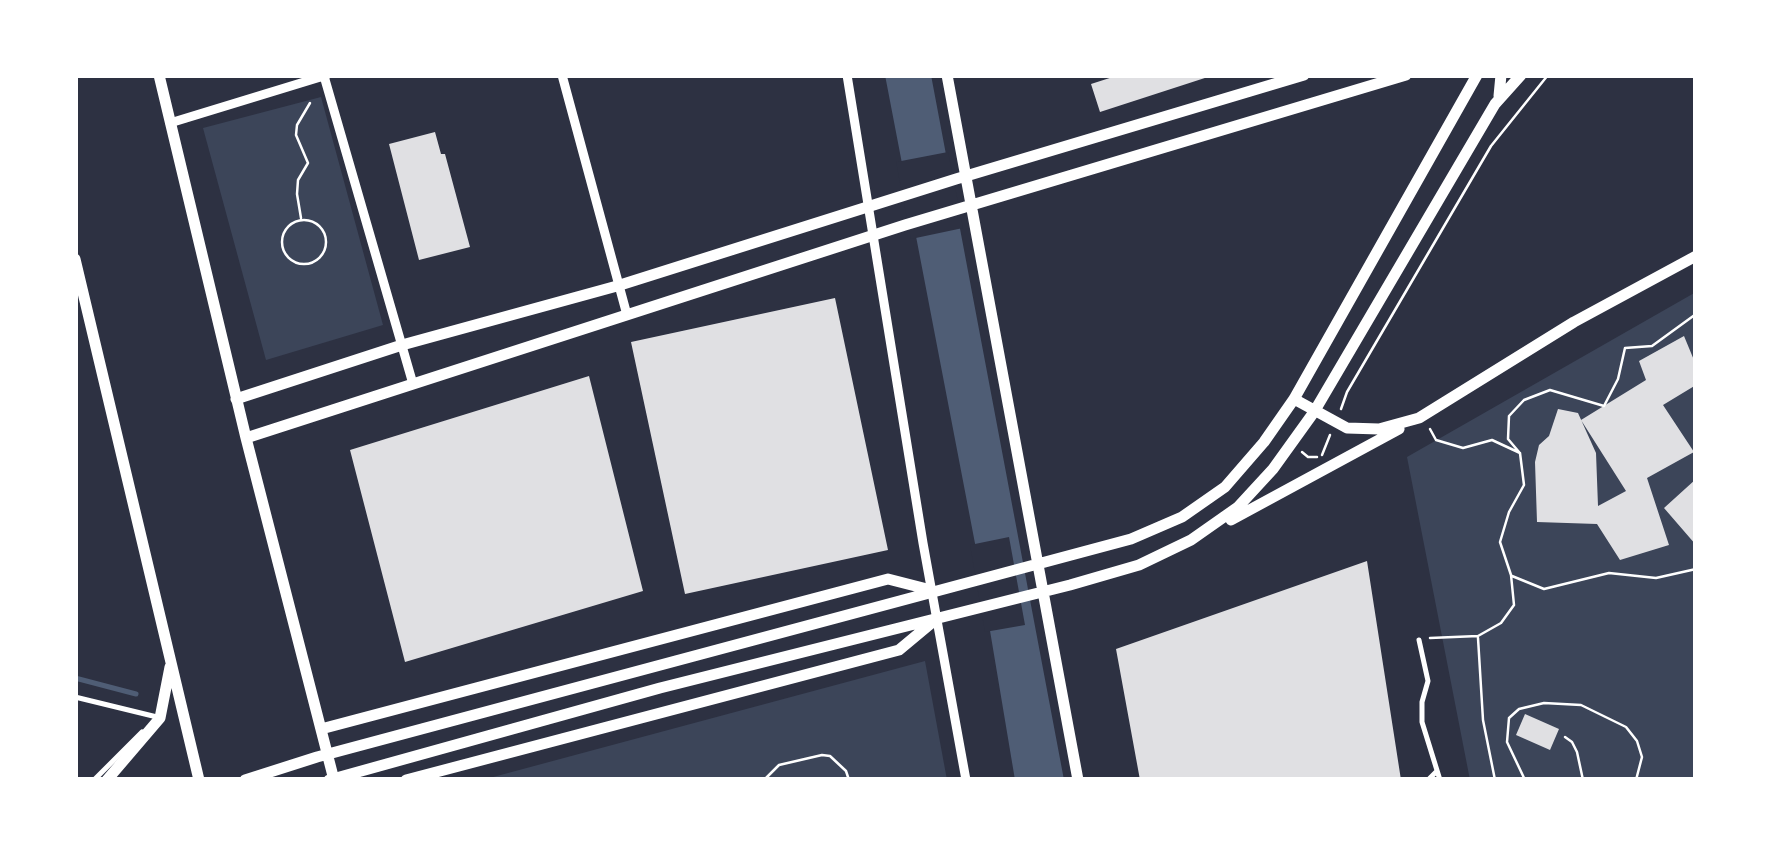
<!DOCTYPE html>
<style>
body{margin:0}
#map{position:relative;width:1771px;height:855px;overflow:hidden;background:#2d3142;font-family:Signika,sans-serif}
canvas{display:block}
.frame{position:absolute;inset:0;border:78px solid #fff;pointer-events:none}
</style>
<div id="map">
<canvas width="1771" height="855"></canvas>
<div class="frame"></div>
</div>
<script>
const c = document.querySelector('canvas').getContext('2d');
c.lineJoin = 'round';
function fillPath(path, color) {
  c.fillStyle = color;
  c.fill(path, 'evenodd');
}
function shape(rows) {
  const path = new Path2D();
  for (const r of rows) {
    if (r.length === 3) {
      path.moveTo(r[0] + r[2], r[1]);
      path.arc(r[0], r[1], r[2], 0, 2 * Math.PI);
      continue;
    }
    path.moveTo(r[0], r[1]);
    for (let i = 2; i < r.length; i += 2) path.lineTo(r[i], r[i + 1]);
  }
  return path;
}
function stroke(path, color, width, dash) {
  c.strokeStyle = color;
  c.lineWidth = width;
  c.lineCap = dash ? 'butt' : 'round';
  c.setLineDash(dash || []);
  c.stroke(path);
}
const green = shape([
 [321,97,383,325,266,360,203,128],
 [1696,292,1696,780,1470,780,1407,457],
 [925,661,947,780,482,780]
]);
const water = shape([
 [885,75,931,75,1064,780,1015,780,978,559]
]);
const pier = shape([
 [948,152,963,228,911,239,896,162],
 [1009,537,1025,625,985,632,970,545]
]);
const stream = shape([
 [75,678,136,694]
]);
const building = shape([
 [1119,75,1211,75,1211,76,1100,112,1091,84],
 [435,132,441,154,445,154,470,247,419,260,389,144],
 [835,298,888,550,685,594,631,342],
 [1684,336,1696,365,1696,385,1663,405,1694,452,1647,478,1669,545,1620,560,1597,524,1537,522,1535,462,1539,445,1549,436,1558,409,1578,413,1596,453,1598,506,1626,491,1581,420,1646,380,1639,361],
 [589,376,643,591,405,662,350,450],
 [1696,479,1696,545,1664,508],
 [1367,561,1401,780,1140,780,1116,649],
 [1525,714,1559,729,1550,750,1516,735]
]);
const path = shape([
 [301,218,297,194,298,180,308,163,296,135,297,125,310,103],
 [304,242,22],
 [1341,409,1347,392,1491,146,1548,75],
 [1302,452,1308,457,1317,457],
 [1519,452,1508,439,1509,416,1524,400,1550,390,1604,406,1618,379,1625,348,1652,346,1696,314],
 [1322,455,1330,435],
 [1512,576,1544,589,1609,573,1656,578,1696,569],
 [1430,638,1478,636,1501,623,1514,605,1511,575,1500,542,1509,512,1524,485,1520,453,1492,440,1463,448,1436,440,1430,429],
 [1478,638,1483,720,1495,780],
 [1565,737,1572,742,1577,752,1583,780],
 [764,780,779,765,822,755,830,756,846,771,849,780],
 [1525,780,1507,742,1509,718,1519,709,1544,703,1581,705,1626,727,1637,741,1642,757,1636,780]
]);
const service = shape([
 [1419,640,1428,681,1422,702,1422,722,1440,780],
 [75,697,157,717],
 [94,780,142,732],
 [1428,780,1437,771]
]);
const minor = shape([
 [562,75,627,315],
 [847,75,923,543,966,780],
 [324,76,413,384],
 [170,123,327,75]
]);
const tertiary = shape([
 [159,75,246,438,334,780],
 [947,75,1078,780],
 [1499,96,1501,75],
 [75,259,199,780],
 [236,399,402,345,617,286,956,179,1304,75],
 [1294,399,1347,428,1379,429,1419,418,1574,322,1696,256],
 [246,438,905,225,1406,75],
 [1231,520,1399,429],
 [321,729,888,579,931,590],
 [107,780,160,718,170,667],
 [245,780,317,757,1131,539,1182,517,1225,487,1264,442,1294,399,1477,75],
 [329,780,660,688,1070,585,1139,565,1191,540,1238,507,1273,469,1314,412,1495,104,1521,75],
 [406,780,899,650,935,620]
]);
fillPath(green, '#3c4559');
fillPath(water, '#4f5d75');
fillPath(pier, '#2d3142');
stroke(stream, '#4f5d75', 5);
fillPath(building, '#e0e0e3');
stroke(path, '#fff', 2.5);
stroke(service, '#fff', 5);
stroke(minor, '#fff', 9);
stroke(tertiary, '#fff', 11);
</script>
